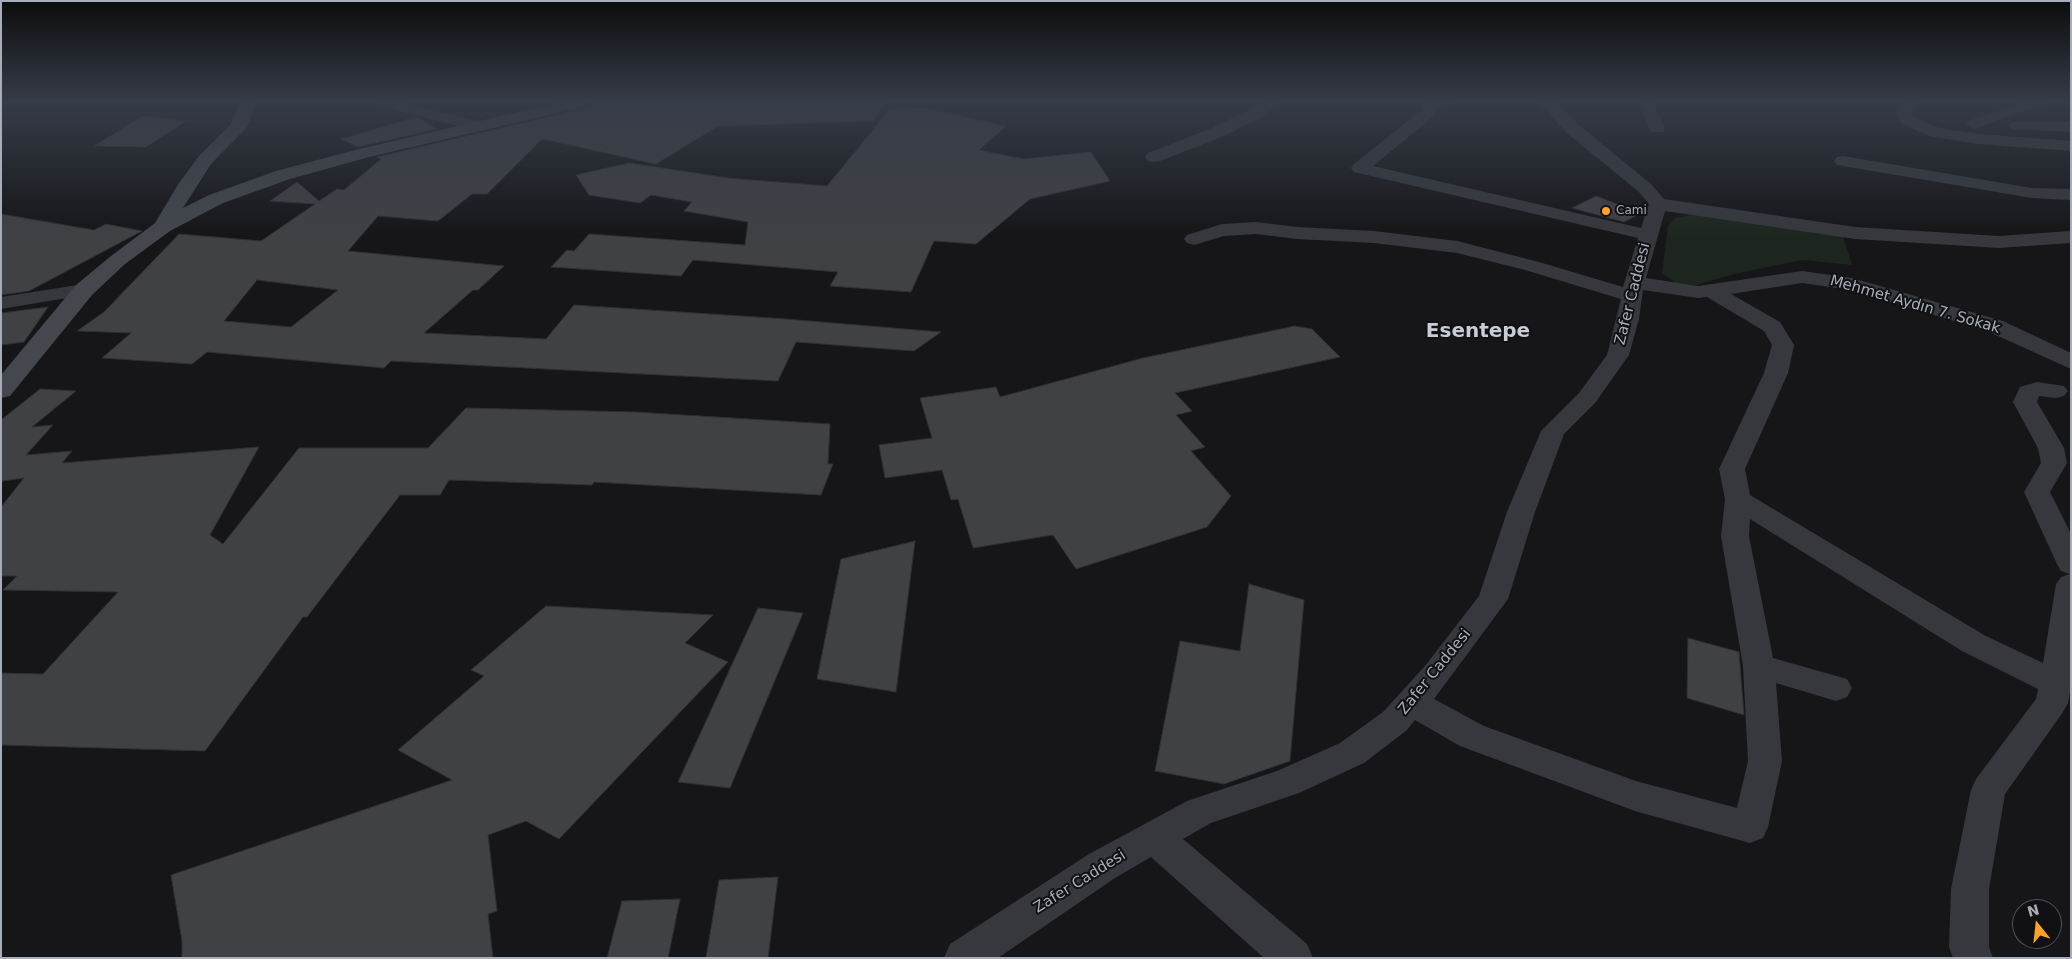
<!DOCTYPE html>
<meta charset="utf-8">
<style>
body{margin:0}
#map{position:relative;width:2072px;height:959px;overflow:hidden;background:#161618;font-family:"DejaVu Sans",sans-serif}
canvas{display:block}
.frame{position:absolute;inset:0;border:2px solid #a7aeb9;pointer-events:none}
.north{position:absolute;left:2012px;top:899px;width:50px;height:50px;box-sizing:border-box;background:#111113;border:1px solid #4d5055;border-radius:50%;rotate:344deg;font-size:14px;font-weight:700;line-height:20px;text-align:center;color:#a7aeb9}
.north::after{content:'';display:block;margin:auto;width:18px;height:22px;background:#ffa327;clip-path:polygon(50% 0,100% 100%,50% 72%,0 100%)}
</style>
<div id="map">
<canvas width="2072" height="959"></canvas>
<div class="frame"></div>
<div class="north">N</div>
</div>
<script>
const c = document.querySelector('canvas').getContext('2d');
c.lineJoin = 'round';
function fillPath(path, color) {
  c.fillStyle = color;
  c.fill(path, 'evenodd');
}
function shape(rows) {
  const path = new Path2D();
  for (const r of rows) {
    path.moveTo(r[0], r[1]);
    for (let i = 2; i < r.length; i += 2) path.lineTo(r[i], r[i + 1]);
  }
  return path;
}
function stroke(path, color, width, dash) {
  c.strokeStyle = color;
  c.lineWidth = width;
  c.lineCap = dash ? 'butt' : 'round';
  c.setLineDash(dash || []);
  c.stroke(path);
}
function write(font, color, halo, rows, align = 'center') {
  c.font = font + ' "DejaVu Sans",sans-serif';
  c.lineWidth = 4;
  c.setLineDash([]);
  c.textBaseline = 'middle';
  c.strokeStyle = halo;
  c.fillStyle = color;
  for (const [text, x, y, turn = 0] of rows) {
    c.save();
    c.translate(x, y);
    c.rotate((+turn || 0) * Math.PI / 180);
    c.textAlign = isNaN(turn) ? turn : align;
    if (halo) c.strokeText(text, 0, 0);
    c.fillText(text, 0, 0);
    c.restore();
  }
}
const green = shape([
 [1696,214,1843,236,1852,265,1802,260,1734,274,1696,285,1676,283,1662,273,1668,226,1675,218]
]);
const building = shape([
 [596,103,884,103,873,121,718,126,656,164,542,139,487,194,472,194,438,221,378,216,348,251,504,266,478,290,473,290,424,333,546,339,574,305,786,319,941,332,914,351,796,342,778,381,391,361,384,368,207,352,192,364,102,358,131,333,77,331,104,312,179,234,261,241,315,204,270,201,297,182,319,201,337,189,344,190,381,159,377,157,595,106,596,103],
 [257,280,338,290,291,327,224,321,257,280],
 [924,108,1006,126,979,150,1024,159,1091,152,1110,181,1030,199,976,244,934,241,911,292,830,286,838,272,693,260,681,276,551,267,567,250,574,251,589,234,745,245,748,222,684,211,692,202,651,195,640,203,589,195,576,175,629,163,728,178,827,186,890,109,924,108],
 [143,116,186,121,146,147,94,146,143,116],
 [417,117,437,129,358,147,341,139,417,117],
 [1596,196,1641,213,1624,222,1572,208,1596,196],
 [1,214,94,230,106,224,142,231,29,291,1,295,1,214],
 [48,307,24,342,1,345,1,313,48,307],
 [1295,326,1312,329,1340,357,1175,393,1192,411,1176,415,1205,447,1191,451,1231,496,1207,527,1076,569,1053,535,973,548,958,499,951,500,942,470,885,478,879,445,932,438,920,398,996,387,1000,397,1143,358,1295,326],
 [40,389,76,391,32,427,53,425,26,455,72,451,62,463,259,447,210,535,223,544,299,448,428,448,466,408,635,412,830,424,828,464,833,464,821,495,594,482,592,485,449,480,440,495,400,495,307,617,303,617,205,751,1,745,1,673,43,674,118,592,3,590,17,576,1,576,1,507,24,478,3,481,1,483,1,420,40,389],
 [915,541,896,692,817,679,841,559,915,541],
 [1249,584,1304,600,1290,761,1224,784,1155,771,1180,641,1240,651,1249,584],
 [546,606,713,615,685,643,728,662,559,839,526,821,488,835,497,911,488,914,493,958,182,958,182,941,171,875,452,780,398,750,484,676,471,670,546,606],
 [758,608,803,613,730,788,678,782,758,608],
 [1688,638,1739,652,1744,715,1687,698,1688,638],
 [778,877,768,958,706,958,719,880,778,877],
 [680,899,668,958,607,958,622,901,680,899]
]);
const street = shape([
 [377,103,403,103,484,123,486,126,484,129,478,131,379,106,377,103],
 [1263,103,1281,103,1262,117,1224,136,1160,161,1154,162,1148,161,1145,157,1148,153,1212,128,1263,103],
 [1423,103,1451,103,1449,106,1437,109,1434,116,1373,166,1641,228,1649,204,1639,192,1567,133,1539,103,1556,103,1579,125,1651,184,1664,199,1855,227,1999,236,2071,231,2071,243,1999,248,1855,239,1665,211,1646,278,1698,286,1802,271,1852,278,2003,321,2071,353,2071,369,1987,331,1850,290,1802,283,1731,294,1780,322,1794,345,1788,373,1745,469,1750,495,1984,635,2043,663,2056,584,2061,577,2070,574,2061,571,2057,564,2024,492,2041,463,2038,448,2013,402,2020,387,2037,382,2064,386,2068,391,2064,396,2056,398,2039,396,2037,402,2064,448,2067,463,2050,492,2071,534,2071,686,2068,703,2063,712,2005,794,1989,889,1989,947,1993,958,1953,958,1949,947,1951,889,1971,790,1976,779,2036,699,2038,689,1962,651,1750,519,1749,536,1773,658,1847,679,1852,688,1847,697,1836,701,1776,683,1782,761,1768,827,1763,838,1750,843,1635,811,1460,746,1415,720,1407,730,1364,763,1299,793,1211,823,1183,839,1307,944,1313,958,1264,958,1151,857,1115,878,998,958,944,958,950,944,1089,854,1141,826,1187,801,1277,771,1340,743,1383,712,1425,666,1479,596,1507,512,1541,431,1579,393,1607,355,1621,299,1525,270,1457,253,1374,243,1297,239,1256,234,1224,236,1194,245,1187,243,1184,239,1187,235,1222,224,1256,222,1297,227,1374,231,1457,241,1539,262,1623,287,1638,238,1354,172,1351,168,1354,164,1420,111,1423,103],
 [1643,290,1698,298,1707,297,1764,331,1772,345,1764,373,1719,469,1725,499,1721,536,1743,666,1748,761,1737,808,1636,781,1484,726,1434,699,1508,599,1535,512,1564,434,1595,403,1629,355,1639,319,1643,290],
 [1638,103,1654,103,1665,128,1663,132,1651,132,1638,103],
 [1903,103,1919,103,1912,114,1914,117,1939,128,1979,134,2071,141,2071,151,1979,144,1929,136,1901,123,1896,114,1903,103],
 [2022,103,2048,103,2046,106,2016,113,1980,127,1974,129,1966,124,1968,121,2022,103],
 [2017,121,2071,122,2071,132,2011,129,2009,126,2011,123,2017,121],
 [1843,156,2032,188,2071,189,2071,200,2032,198,1837,165,1834,161,1837,157,1843,156],
 [84,284,91,286,94,290,91,294,1,309,1,297,84,284]
]);
const secondary = shape([
 [240,103,256,103,247,127,211,164,183,208,209,195,276,171,359,149,557,103,585,103,583,107,369,157,290,179,223,203,170,231,125,264,92,295,10,396,1,398,1,375,76,285,111,256,155,223,179,183,199,156,230,125,240,103]
]);
const markers = [
 [1606,211,5,"#ffa327"]
];
const farPoinames = [
 ["Cami",1616,211]
];
const streetNames = [
 ["Zafer Caddesi",1633,294,-76],
 ["Mehmet Aydın 7. Sokak",1915,305,16],
 ["Zafer Caddesi",1435,672,-51],
 ["Zafer Caddesi",1080,882,-32]
];
const districtNames = [
 ["Esentepe",1478,332]
];
fillPath(green, '#1d261e');
fillPath(building, '#404145');
stroke(building, '#2f3034', 1);
fillPath(street, '#36383d');
fillPath(secondary, '#44474d');
const sky = c.createLinearGradient(0, 0, 0, 237);
sky.addColorStop(0, '#0c0c0d');
sky.addColorStop(0.43, '#363c48');
sky.addColorStop(1, '#363c4800');
c.fillStyle = sky;
c.fillRect(0, 0, 2072, 237);
for (const [x, y, r, color] of markers) {
  const dot = new Path2D();
  dot.arc(x, y, r, 0, 2 * Math.PI);
  c.fillStyle = color;
  c.fill(dot);
  stroke(dot, '#111113', 2);
}
write('12px', '#a7aeb9', '#111113', farPoinames, 'left');
write('15px', '#a7aeb9', '#111113', streetNames);
write('bold 20px', '#c8ccd5', '#111113', districtNames);
</script>
